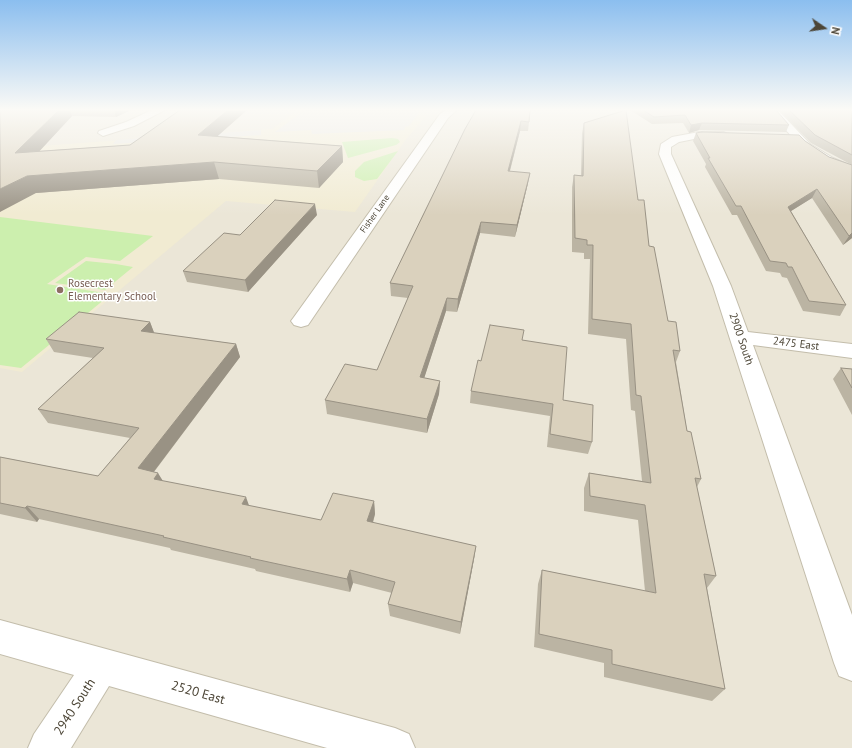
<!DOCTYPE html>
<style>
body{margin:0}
#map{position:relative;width:852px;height:748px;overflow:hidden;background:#f6f4ea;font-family:"PT Sans",sans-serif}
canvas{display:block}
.north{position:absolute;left:804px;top:8px;width:40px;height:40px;-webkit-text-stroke:3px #fff;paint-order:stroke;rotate:103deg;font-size:11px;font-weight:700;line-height:16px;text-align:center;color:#4c4536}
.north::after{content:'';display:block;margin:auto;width:14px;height:18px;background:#4c4536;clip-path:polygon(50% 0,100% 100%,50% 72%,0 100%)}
</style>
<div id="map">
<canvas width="852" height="748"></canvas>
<div class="north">N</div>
</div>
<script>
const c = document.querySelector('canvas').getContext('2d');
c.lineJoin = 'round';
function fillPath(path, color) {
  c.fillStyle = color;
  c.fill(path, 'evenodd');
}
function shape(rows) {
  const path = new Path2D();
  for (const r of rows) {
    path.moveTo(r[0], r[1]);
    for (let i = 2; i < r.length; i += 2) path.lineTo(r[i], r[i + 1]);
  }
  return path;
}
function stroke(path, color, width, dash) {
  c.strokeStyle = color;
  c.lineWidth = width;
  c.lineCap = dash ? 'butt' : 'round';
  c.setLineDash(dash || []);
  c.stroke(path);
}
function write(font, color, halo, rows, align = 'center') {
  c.font = font + ' "PT Sans",sans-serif';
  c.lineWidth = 3;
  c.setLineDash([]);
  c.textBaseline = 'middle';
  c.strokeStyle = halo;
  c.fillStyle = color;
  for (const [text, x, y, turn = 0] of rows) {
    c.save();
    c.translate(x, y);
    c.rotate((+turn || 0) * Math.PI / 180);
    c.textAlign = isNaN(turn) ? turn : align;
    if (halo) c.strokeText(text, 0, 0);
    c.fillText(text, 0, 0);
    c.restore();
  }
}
const residential = shape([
 [0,110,852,110,852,748,0,748]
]);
const education = shape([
 [297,110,394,110,429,113,407,138,355,212,226,201,22,372,0,368,0,149,272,129]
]);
const green = shape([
 [392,138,398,139,400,142,396,145,348,158,342,142],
 [398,151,377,179,364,181,355,177,355,171,364,162],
 [0,217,153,236,120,261,86,257,47,284,111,294,21,368,0,365],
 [86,261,116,264,133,267,105,290,55,283]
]);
const parking = shape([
 [305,110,400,110,420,111,409,126,405,127,404,130,312,134,311,130,275,132],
 [261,130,261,135,113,144,116,140]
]);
const minor = shape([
 [152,110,165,110,134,126,103,136,98,133,99,131,126,122,152,110],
 [446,110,457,110,448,118,308,325,301,327,294,325,291,321,294,317,440,114,446,110],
 [768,110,778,110,810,144,833,158,852,166,852,174,825,164,802,148,768,110],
 [699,132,724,132,729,135,724,138,699,138,679,142,671,147,671,154,731,286,748,332,852,344,852,358,753,345,852,615,852,681,839,676,834,663,713,286,659,154,661,144,672,137,699,132],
 [0,620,395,728,409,734,415,748,327,748,109,686,71,748,28,748,34,734,74,675,0,654,0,620]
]);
const wall = shape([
 [0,110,131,110,116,117,72,116,39,151,130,145,180,110,247,110,217,136,342,146,343,162,319,188,219,179,36,193],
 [476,110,529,122,528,131,520,131,510,171,528,183,515,237,480,233,457,312,446,311,424,378,440,381,439,394,427,433,327,414,325,400,377,370,408,298,391,296,390,283],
 [630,110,776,110,789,125,786,132,699,130,689,133,683,123,652,124],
 [779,110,852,110,852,165,811,143],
 [584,123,638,200,649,246,668,321,680,351,676,362,687,431,701,479,697,487,716,576,707,588,725,689,712,701,604,677,604,663,534,647,538,584,542,570,645,591,638,520,584,511,584,488,589,473,642,481,635,411,631,410,626,339,588,334,590,259,584,259,584,253,572,252,572,187,574,175,581,175,582,133],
 [696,133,805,141,829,157,852,165,852,238,843,245,812,198,791,211,846,305,840,316,803,311,787,278,782,277,780,273,766,271,737,215,732,215,705,167,706,164,693,141],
 [317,215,248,292,187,282,183,271,240,235],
 [150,322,154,333,236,344,240,357,154,472,163,481,250,506,321,520,374,501,375,514,373,523,476,546,474,559,460,634,390,616,388,604,392,593,353,583,350,592,256,571,255,569,171,550,170,548,39,519,37,522,0,514,0,457,98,476,130,438,48,423,38,409,93,358,54,352,46,339],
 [522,340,592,442,588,454,547,447,550,416,470,403,471,391,481,361],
 [841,368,852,369,852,415,833,379]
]);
const shadedWall = shape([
 [59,110,70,110,72,116,23,169,15,153],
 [114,110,131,110,116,117],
 [228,110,247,110,202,150,198,135],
 [521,121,520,131,507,181,508,171],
 [702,123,699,130,689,133,691,125],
 [342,146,343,162,319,188,317,171],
 [214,162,219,179,36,193,0,212,0,189,27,176],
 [530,173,528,183,515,237,517,225],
 [817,189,812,198,783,216,788,207],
 [315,204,317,215,248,292,245,280],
 [481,222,480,233,457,312,458,299],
 [852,233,852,238,843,245,849,236],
 [447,298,446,311,420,391,420,377],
 [150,322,155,335,141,331],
 [236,344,240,357,146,482,138,468],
 [440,381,439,394,427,433,427,419],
 [158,473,166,486,154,479],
 [246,497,251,511,242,504],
 [374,501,375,514,369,535,367,521],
 [27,506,39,519,37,522,25,508],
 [476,546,474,559,460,634,461,622],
 [350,570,353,583,350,592,347,579]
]);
const building = shape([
 [0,110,59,110,15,153,130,145,180,110,228,110,198,135,342,146,317,171,214,162,27,176,0,189,0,110],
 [476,110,530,110,529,122,521,121,508,171,530,173,517,225,481,222,458,299,447,298,420,377,440,381,427,419,325,400,345,364,377,370,413,286,390,283,465,129,476,110],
 [626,110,638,200,644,200,649,246,654,247,668,321,676,322,680,351,673,350,687,431,691,432,701,479,695,478,716,576,704,574,725,689,612,664,612,650,539,634,542,570,656,593,645,505,590,496,589,473,651,483,641,396,636,395,631,324,592,319,593,245,587,245,587,240,575,238,574,175,583,176,584,123,626,110],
 [643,110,776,110,789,125,702,123,691,125,685,115,654,117,643,110],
 [789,110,852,110,852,155,815,135,789,110],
 [702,132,799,135,805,141,829,157,852,165,852,233,849,236,817,189,788,207,846,305,809,301,792,267,788,267,786,263,770,261,741,206,736,206,708,158,710,158,696,133,702,132],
 [275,200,315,204,245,280,183,271,224,233,240,235,275,200],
 [79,312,150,322,141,331,236,344,138,468,158,473,154,479,246,497,242,504,321,520,333,493,374,501,367,521,476,546,461,622,388,604,395,582,350,570,347,579,250,558,251,557,163,537,164,536,27,506,25,508,0,503,0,457,98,476,139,428,38,409,104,348,46,339,79,312],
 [490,325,524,330,522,340,567,347,563,400,593,405,592,442,550,434,553,404,471,391,478,360,481,361,490,325],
 [841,368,852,369,852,388,841,368]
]);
const markers = [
 [60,290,4,"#8d6e63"]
];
const farStreetnames = [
 ["Fisher Lane",375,214,-55]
];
const educationNames = [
 ["Rosecrest",68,284],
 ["Elementary School",68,297]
];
const streetNames = [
 ["2900 South",741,339,71],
 ["2475 East",796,344,7]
];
const nearStreetnames = [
 ["2520 East",198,693,16],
 ["2940 South",75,707,-57]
];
fillPath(residential, '#ebe6d7');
fillPath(education, '#f1ebd2');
fillPath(green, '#ccefae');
fillPath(parking, '#e8e6e1');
stroke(minor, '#c3bdab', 2);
fillPath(minor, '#fff');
fillPath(wall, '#bbb4a3');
fillPath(shadedWall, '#999284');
fillPath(building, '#dad1bd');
stroke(building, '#999284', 1);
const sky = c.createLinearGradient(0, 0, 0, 215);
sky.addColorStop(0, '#8bbeef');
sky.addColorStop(0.51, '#fbfaf6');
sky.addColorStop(1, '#fbfaf600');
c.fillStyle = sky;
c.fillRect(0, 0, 852, 215);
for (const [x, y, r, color] of markers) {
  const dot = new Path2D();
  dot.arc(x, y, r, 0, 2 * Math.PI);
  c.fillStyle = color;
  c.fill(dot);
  stroke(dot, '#fff', 1.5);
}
write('9px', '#4c4536', '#fff', farStreetnames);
write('11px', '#785e54', '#fff', educationNames, 'left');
write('11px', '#4c4536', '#fff', streetNames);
write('13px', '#4c4536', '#fff', nearStreetnames);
</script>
